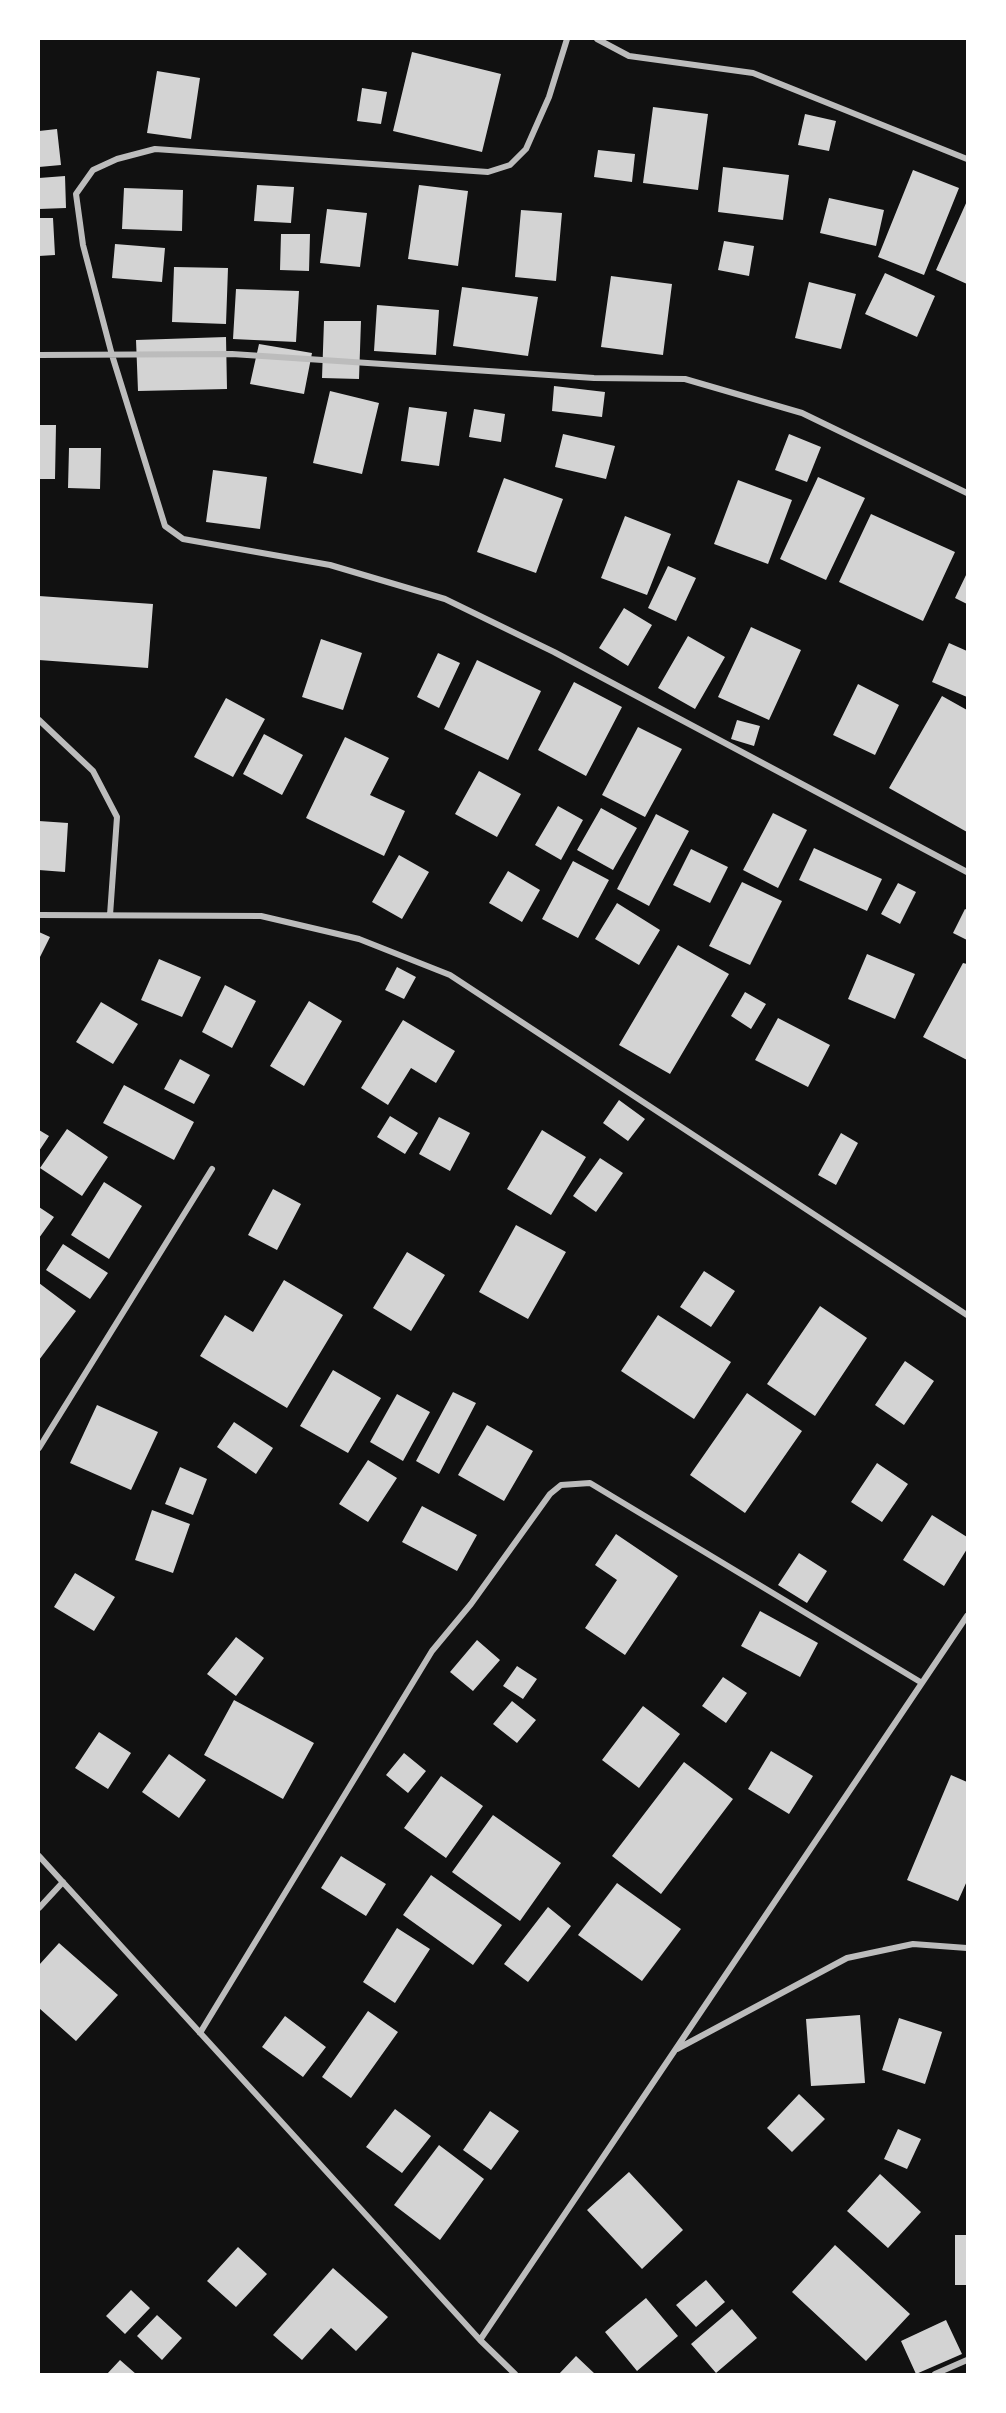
<!DOCTYPE html>
<style>
body{margin:0}
#map{position:relative;width:1006px;height:2413px;overflow:hidden;background:#111;font-family:"Noto Serif",serif}
canvas{display:block}
.frame{position:absolute;inset:0;border:40px solid #fff;pointer-events:none}
</style>
<div id="map">
<canvas width="1006" height="2413"></canvas>
<div class="frame"></div>
</div>
<script>
const c = document.querySelector('canvas').getContext('2d');
c.lineJoin = 'round';
function fillPath(path, color) {
  c.fillStyle = color;
  c.fill(path, 'evenodd');
}
function shape(rows) {
  const path = new Path2D();
  for (const r of rows) {
    path.moveTo(r[0], r[1]);
    for (let i = 2; i < r.length; i += 2) path.lineTo(r[i], r[i + 1]);
  }
  return path;
}
function stroke(path, color, width, dash) {
  c.strokeStyle = color;
  c.lineWidth = width;
  c.lineCap = dash ? 'butt' : 'round';
  c.setLineDash(dash || []);
  c.stroke(path);
}
const building = shape([
 [412,52,501,74,482,152,393,131],
 [157,71,200,78,191,139,147,133],
 [362,88,387,92,381,124,357,121],
 [653,107,708,114,698,190,643,183],
 [805,114,836,121,829,151,798,145],
 [57,129,61,165,39,167,39,131],
 [598,150,635,154,632,182,594,177],
 [723,167,789,175,783,220,718,212],
 [913,170,959,188,924,275,878,257],
 [65,176,66,208,39,209,39,178],
 [257,185,294,187,291,223,254,221],
 [419,185,468,191,458,266,408,259],
 [124,188,183,190,182,231,122,229],
 [829,198,884,210,876,246,820,233],
 [967,201,967,284,936,270],
 [327,209,367,213,360,267,320,263],
 [521,210,562,213,556,281,515,277],
 [39,218,53,218,55,255,39,256],
 [281,234,310,234,309,271,280,270],
 [724,241,754,246,749,276,718,270],
 [115,244,165,248,162,282,112,278],
 [174,267,228,268,226,324,172,322],
 [885,273,935,296,917,337,865,314],
 [611,276,672,284,663,355,601,347],
 [809,282,856,294,841,349,795,338],
 [462,287,538,297,528,356,453,346],
 [236,289,299,291,296,342,233,339],
 [377,305,439,310,436,355,374,351],
 [324,321,361,321,359,379,322,378],
 [226,337,227,389,138,391,136,340],
 [259,344,312,353,304,394,250,384],
 [554,386,605,392,602,417,552,411],
 [330,391,379,403,362,474,313,463],
 [409,407,447,412,439,466,401,461],
 [474,409,505,414,501,442,469,437],
 [39,425,56,425,55,479,39,479],
 [563,434,615,446,606,479,555,467],
 [789,434,821,447,807,482,775,470],
 [69,448,101,448,100,489,68,488],
 [213,470,267,477,260,529,206,522],
 [818,477,865,498,826,580,780,559],
 [504,478,563,499,536,573,477,552],
 [738,480,792,500,768,564,714,544],
 [871,514,955,552,923,621,839,582],
 [625,516,671,534,647,595,601,578],
 [668,566,696,578,676,621,648,608],
 [967,573,967,604,955,598],
 [39,596,153,604,148,668,39,660],
 [624,608,652,625,628,666,599,648],
 [751,627,801,650,769,720,718,697],
 [688,636,725,657,695,709,658,688],
 [321,639,362,653,343,710,302,697],
 [949,643,967,651,967,697,932,682],
 [438,653,460,663,439,708,417,697],
 [477,660,541,691,508,760,444,729],
 [574,682,622,707,586,776,538,750],
 [858,684,899,705,875,755,833,735],
 [942,696,967,710,967,832,889,788],
 [226,698,265,719,233,777,194,757],
 [737,720,760,726,754,746,731,739],
 [638,727,682,749,645,817,602,795],
 [264,734,303,755,282,795,243,774],
 [345,737,389,758,370,795,405,811,384,856,306,818],
 [479,771,521,794,497,837,455,814],
 [558,806,583,820,561,860,535,845],
 [601,808,637,828,613,870,577,850],
 [773,813,807,830,778,888,743,870],
 [656,814,689,831,649,906,617,889],
 [39,821,68,823,65,872,39,870],
 [814,848,882,879,867,911,799,880],
 [691,849,728,867,710,903,673,885],
 [399,855,429,872,402,919,372,902],
 [573,861,609,880,578,938,542,919],
 [508,871,540,890,522,922,489,903],
 [742,882,782,901,750,965,709,946],
 [898,883,916,892,900,924,881,914],
 [617,903,660,930,639,965,595,939],
 [965,909,967,910,967,940,953,933],
 [39,932,50,937,39,959],
 [678,945,729,974,670,1074,619,1045],
 [867,954,915,974,895,1019,848,999],
 [159,959,201,977,182,1017,141,1000],
 [963,963,967,964,967,1060,923,1037],
 [397,967,416,977,404,999,385,990],
 [225,985,256,1001,232,1048,202,1032],
 [745,992,766,1004,751,1029,731,1016],
 [309,1001,342,1021,304,1086,270,1066],
 [101,1002,138,1024,113,1064,76,1042],
 [778,1018,830,1045,808,1087,755,1060],
 [403,1020,455,1051,436,1083,411,1068,388,1105,361,1088],
 [180,1059,210,1075,194,1104,164,1089],
 [124,1085,194,1122,174,1160,103,1123],
 [619,1100,645,1119,628,1141,603,1123],
 [390,1116,418,1133,405,1154,377,1137],
 [439,1117,470,1133,450,1171,419,1154],
 [67,1129,108,1157,82,1196,40,1168],
 [39,1130,49,1136,39,1151],
 [542,1130,586,1157,551,1215,507,1189],
 [841,1133,858,1143,836,1185,818,1175],
 [600,1158,623,1173,596,1212,573,1196],
 [104,1182,142,1206,109,1259,71,1235],
 [273,1189,301,1204,277,1250,248,1235],
 [39,1207,54,1217,39,1238],
 [516,1225,566,1252,528,1319,479,1292],
 [63,1244,108,1273,90,1299,46,1270],
 [407,1252,445,1275,411,1331,373,1308],
 [704,1271,735,1291,711,1327,680,1307],
 [284,1280,343,1315,287,1408,200,1356,225,1315,253,1332],
 [39,1283,76,1311,39,1360],
 [820,1306,867,1338,815,1416,767,1384],
 [658,1315,731,1362,694,1419,621,1371],
 [905,1361,934,1381,904,1425,875,1405],
 [333,1370,381,1398,348,1453,300,1426],
 [453,1392,476,1403,439,1474,416,1461],
 [747,1393,802,1431,745,1513,690,1475],
 [397,1394,430,1412,403,1461,370,1442],
 [97,1405,158,1432,131,1490,70,1463],
 [234,1422,273,1448,256,1474,217,1447],
 [487,1425,533,1451,504,1501,458,1475],
 [368,1460,397,1478,368,1522,339,1504],
 [877,1463,908,1484,882,1522,851,1502],
 [180,1467,207,1479,193,1515,165,1504],
 [422,1506,477,1535,457,1571,402,1542],
 [152,1510,190,1524,173,1573,135,1560],
 [932,1515,967,1537,967,1549,944,1586,903,1560],
 [616,1534,678,1576,625,1655,585,1628,617,1580,595,1565],
 [799,1553,827,1571,807,1603,778,1585],
 [75,1573,115,1597,94,1631,54,1607],
 [760,1611,818,1643,800,1677,741,1646],
 [236,1637,264,1658,236,1696,207,1674],
 [477,1640,500,1660,473,1691,450,1672],
 [517,1666,537,1679,523,1699,503,1686],
 [723,1677,747,1693,726,1723,702,1706],
 [234,1700,314,1743,283,1799,204,1755],
 [512,1701,536,1720,517,1743,493,1724],
 [643,1706,680,1734,639,1788,602,1760],
 [99,1732,131,1753,108,1789,75,1768],
 [771,1751,813,1776,789,1814,748,1789],
 [404,1753,426,1771,408,1793,386,1775],
 [169,1754,206,1780,179,1818,142,1792],
 [684,1762,733,1799,661,1894,612,1856],
 [951,1775,967,1782,967,1881,958,1901,907,1880],
 [441,1776,483,1806,446,1858,404,1828],
 [493,1815,561,1863,520,1921,452,1872],
 [341,1856,386,1884,366,1916,321,1888],
 [431,1875,502,1925,473,1965,403,1915],
 [617,1883,681,1929,642,1981,578,1935],
 [548,1907,571,1926,528,1982,504,1964],
 [397,1928,430,1949,395,2003,363,1982],
 [59,1943,118,1995,76,2041,39,2008,39,1965],
 [368,2011,398,2032,351,2098,322,2077],
 [860,2015,865,2083,811,2086,806,2019],
 [285,2016,326,2047,303,2077,262,2047],
 [899,2018,942,2032,925,2084,882,2070],
 [799,2094,825,2119,792,2152,767,2128],
 [395,2109,431,2136,402,2173,366,2147],
 [490,2111,519,2131,491,2170,463,2150],
 [898,2129,921,2139,907,2169,884,2159],
 [439,2145,484,2179,440,2240,394,2205],
 [629,2172,683,2230,642,2269,587,2210],
 [880,2174,921,2212,888,2248,847,2211],
 [955,2235,967,2235,967,2285,955,2285],
 [835,2245,910,2314,866,2361,792,2292],
 [238,2247,267,2274,236,2307,207,2281],
 [333,2268,388,2317,356,2351,331,2328,302,2360,273,2335],
 [706,2280,725,2302,696,2327,676,2305],
 [131,2290,150,2308,125,2334,106,2316],
 [646,2298,678,2336,637,2371,605,2332],
 [732,2309,757,2338,716,2373,691,2344],
 [157,2315,182,2338,162,2360,137,2336],
 [946,2320,962,2354,916,2374,901,2341],
 [576,2356,595,2374,559,2374],
 [120,2360,136,2374,107,2374]
]);
const minor = shape([
 [567,39,549,97,526,149,510,165,488,172,155,149,117,159,93,170,76,194,83,245,112,355,165,526,183,539,330,565,445,599,554,652,967,872],
 [597,39,629,56,753,73,967,159],
 [39,355,232,354,594,378,685,379,802,413,967,493],
 [39,720,93,771,117,817,110,915],
 [39,915,261,916,359,939,450,975,967,1315],
 [39,1448,212,1169],
 [39,1856,480,2340,515,2374],
 [39,1908,63,1882],
 [200,2033,432,1651,471,1604,550,1494,561,1485,590,1483,922,1683],
 [677,2049,847,1958,913,1944,967,1948],
 [480,2340,967,1616],
 [935,2374,967,2360]
]);
fillPath(building, '#d3d3d3');
stroke(minor, '#bcbcbc', 6);
</script>
